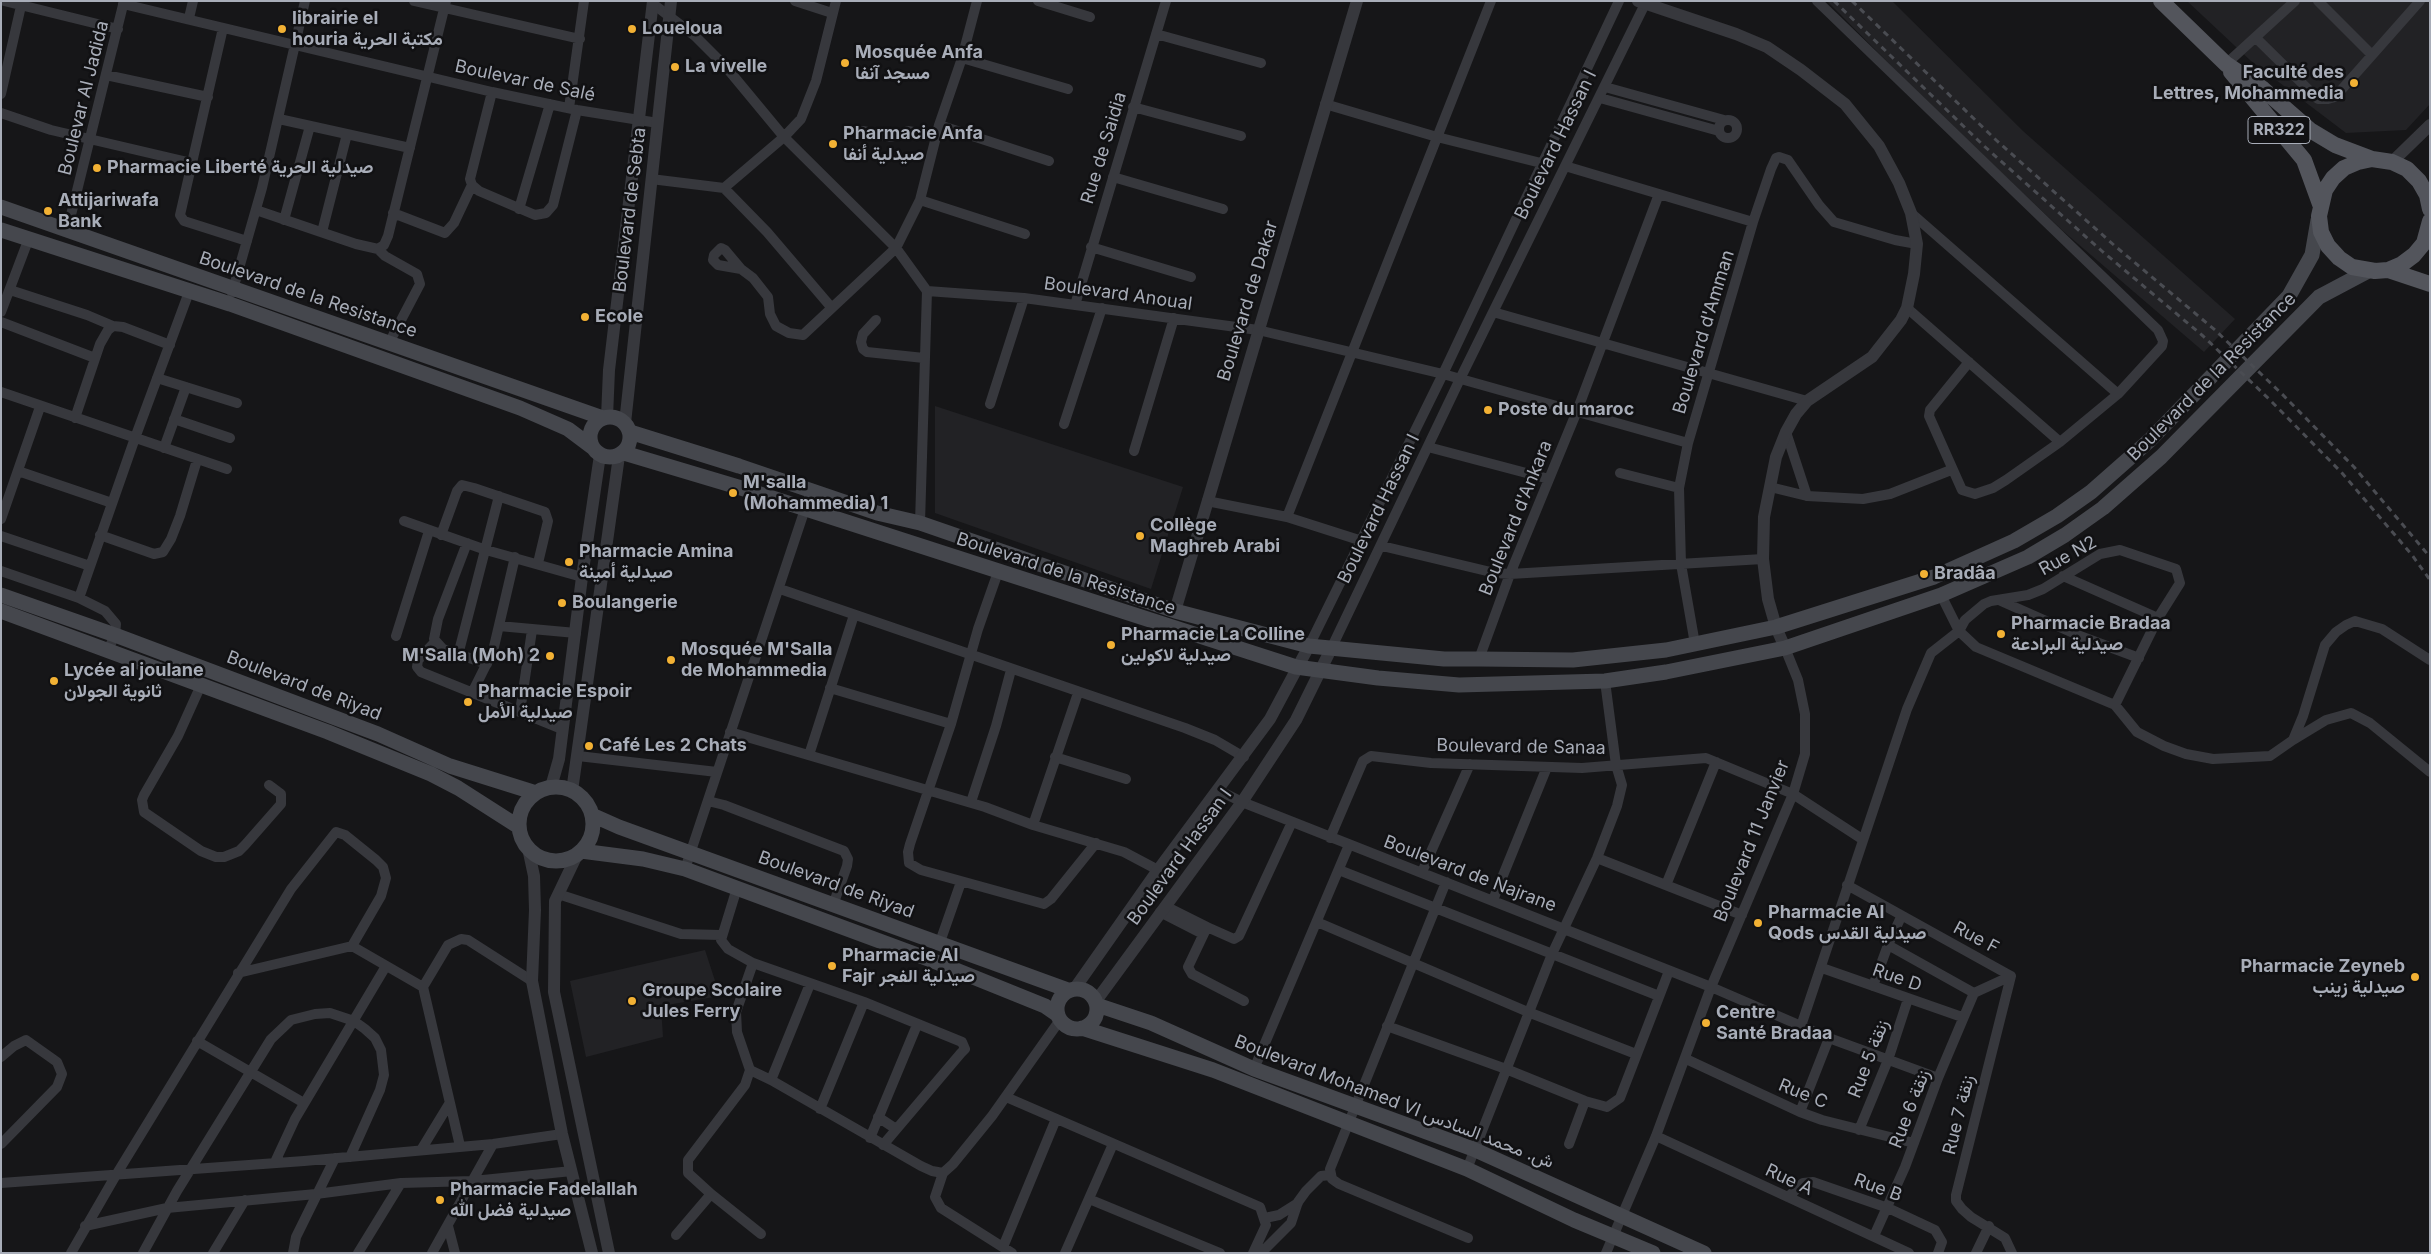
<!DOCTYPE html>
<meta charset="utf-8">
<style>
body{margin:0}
#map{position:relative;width:2431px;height:1254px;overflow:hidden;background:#161618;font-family:Inter,sans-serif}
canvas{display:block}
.frame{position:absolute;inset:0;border:2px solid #a8adb8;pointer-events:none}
</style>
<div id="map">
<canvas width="2431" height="1254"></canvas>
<div class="frame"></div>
</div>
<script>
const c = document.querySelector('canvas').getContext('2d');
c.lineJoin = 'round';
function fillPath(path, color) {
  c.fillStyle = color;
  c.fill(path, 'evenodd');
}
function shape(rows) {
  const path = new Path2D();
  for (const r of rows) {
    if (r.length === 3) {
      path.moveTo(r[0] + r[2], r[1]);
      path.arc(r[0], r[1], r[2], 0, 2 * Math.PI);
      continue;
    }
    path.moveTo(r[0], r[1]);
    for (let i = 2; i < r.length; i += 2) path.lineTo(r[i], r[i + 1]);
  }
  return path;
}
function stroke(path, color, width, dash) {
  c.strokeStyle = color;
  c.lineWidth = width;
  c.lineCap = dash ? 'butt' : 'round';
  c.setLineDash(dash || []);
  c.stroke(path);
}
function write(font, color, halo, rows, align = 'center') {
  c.font = font + ' Inter,Vazirmatn,sans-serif';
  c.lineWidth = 5;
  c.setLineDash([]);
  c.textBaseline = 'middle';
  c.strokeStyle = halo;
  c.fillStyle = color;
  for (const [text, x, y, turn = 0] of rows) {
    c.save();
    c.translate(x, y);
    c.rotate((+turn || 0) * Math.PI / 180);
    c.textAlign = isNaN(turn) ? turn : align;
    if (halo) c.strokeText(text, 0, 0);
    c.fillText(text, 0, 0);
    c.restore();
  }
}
const built = shape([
 [1827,1,1892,1,2023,131,2235,319,2204,352,2063,231,1928,103],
 [2187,1,2430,1,2430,104,2406,130,2346,133,2251,61],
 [935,406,1183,487,1151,589,935,513],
 [705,950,720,996,661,1006,663,1037,586,1057,570,981]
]);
const minor = shape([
 [4,1,118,29],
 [414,1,580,39],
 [795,1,832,13],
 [1038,1,1090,17],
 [1817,1,2158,330,2163,341,2162,346,2118,394,2060,442,2006,480,1993,488,1975,494,1962,490,1929,416,1930,410,1969,362],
 [2318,1,2371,54],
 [652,3,695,36,726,67,784,137,896,248,927,291,1024,298,1258,330,1443,374,1688,443],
 [123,4,492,92,577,110,658,123],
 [189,18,193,1],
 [223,28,180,215,184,221,247,241],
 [1156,34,1261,63],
 [2256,38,2318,99,2328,99,2335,97,2420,1],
 [962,58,1068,89],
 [2226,64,2295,1],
 [106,75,208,97],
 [1605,87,1724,120],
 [492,92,470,179,472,185,479,191,535,215,546,213,553,205,577,110],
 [1,94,21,6],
 [1600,98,1719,131],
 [1325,104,1437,137,1541,163],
 [1133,107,1241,136],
 [569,108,584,1],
 [1,113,51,130,192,163],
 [279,119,410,148],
 [1728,129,9],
 [939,125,1049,161],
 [863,131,891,137,908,131,936,136],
 [1565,166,1753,222,1688,443,1679,488,1681,564,1695,644],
 [1113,177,1223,209],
 [651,179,724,188,767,232,831,307],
 [724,188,784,137,801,119,816,81,836,1],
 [920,200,1025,234],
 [519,209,550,104],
 [256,210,356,244,378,249,384,245,388,236,446,1],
 [393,213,445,233,454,223,472,185],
 [1911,213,2118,394],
 [284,220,310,126],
 [1753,222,1771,169,1776,158,1779,157,1788,160,1819,205,1834,222,1895,240,1917,244],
 [67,231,124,1],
 [322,232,347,134],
 [1091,247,1191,277],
 [378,249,385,256,417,274,420,284,389,343],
 [741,269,718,265,713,260,714,255,721,248,725,250,741,269,753,278,768,297,770,314,776,326,789,333,803,335,896,248,920,200,939,125,962,58,977,1],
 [10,290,87,315,113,326],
 [232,293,262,188,305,1],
 [1075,305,1166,1],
 [1907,308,2060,442],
 [1,312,29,238],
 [1493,312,1807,401],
 [876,320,863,334,861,342,863,349,867,352,924,358],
 [1,322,95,358],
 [157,378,237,403],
 [1,392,227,469],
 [990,404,1024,298],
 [75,418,100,344,108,330,113,326,123,327,170,345],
 [174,419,230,438],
 [1064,424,1102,308],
 [1786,432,1807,496],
 [1428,447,1549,479],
 [164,448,186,387],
 [1134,451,1174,318],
 [18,471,112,503],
 [1620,473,1679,488],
 [1770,487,1807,496,1863,499,1890,494,1951,470],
 [1207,501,1287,517,1359,540],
 [1287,517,1491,1],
 [1,519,40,407],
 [404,521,486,550,582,577],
 [920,523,927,291],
 [100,535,154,554,163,552,171,539,180,516,197,460],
 [441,535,457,491,462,485,474,488,545,512,548,521,538,563],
 [1,536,90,566],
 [467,543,438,619,434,639,443,649,487,664],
 [1382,546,1495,573,1510,574,1763,559],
 [1,571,79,598,105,611,116,624,115,635,108,650],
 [998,572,978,629,951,724,910,844,908,852,909,863,921,870,1044,904,1051,899,1096,843],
 [2063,576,2158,618],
 [780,589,1185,728,1215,740,1244,757],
 [1941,595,1959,631,1976,647,2115,705,2137,732,2164,746,2186,754,2213,759,2270,756,2293,740,2303,716,2325,645,2336,632,2346,625,2355,621,2382,629,2430,660],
 [79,598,135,438,189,292],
 [2001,601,2080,636,2139,658],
 [499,626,576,633],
 [396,636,429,531],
 [435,642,418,660,417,667,421,672,562,729],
 [1309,646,1443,374,1619,1],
 [1331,649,1460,379,1645,4],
 [458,655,499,496],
 [1479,659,1510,574,1577,411,1659,194],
 [201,685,178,736,144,795,142,800,144,812,201,851,216,857,224,857,239,851,245,845,281,804,281,794,269,785],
 [830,688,951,724],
 [472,693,493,651,515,557],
 [520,712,532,630],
 [730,732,985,807,1033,825,1124,852,1158,870],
 [2293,740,2326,720,2351,713,2370,723,2430,772],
 [809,755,854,615],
 [578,756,717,772],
 [1055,757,1126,779],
 [1218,790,1242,802,1711,987,1829,1038,1938,1078],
 [708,801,724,805,844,851,848,859,847,866,833,905],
 [971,802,996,726,1011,670],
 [1033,825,1078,693],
 [1330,838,1363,761,1371,756,1431,763,1582,768,1706,758,1793,794,1862,839],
 [1597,858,1742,915],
 [685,869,811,491],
 [1339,870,1659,996],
 [1422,872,1470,764],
 [1446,882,1330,1169,1332,1179,1339,1184,1468,1238],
 [1666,885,1716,762],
 [1847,885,2011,976],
 [558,894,681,934,721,935],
 [1493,900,1547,767],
 [1165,906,1207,927],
 [1160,912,1203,934],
 [1317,922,1528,1012,1636,1054],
 [940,942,961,882],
 [1888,945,1974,993],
 [753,963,864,1002,962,1042,965,1049,961,1053,883,1145],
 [1822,968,1962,1017],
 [238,973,352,946,423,987,460,1146],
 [2011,976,1956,1195,1956,1201,1962,1209,1971,1217,2005,1238,2012,1253],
 [1873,986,1888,945,1901,917],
 [423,987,448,945,461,939,468,940,532,981],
 [1974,993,2011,976],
 [1244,1001,1192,974,1188,967,1207,927,1234,939,1239,936,1292,822],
 [1387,1026,1506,1069,1585,1101,1607,1107,1620,1098,1669,971],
 [1801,1026,1907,709,1931,653,1959,631,1965,620,1984,604,1991,601,2028,595,2043,589,2100,554,2120,550,2176,569,2180,583,2158,618,2115,705],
 [197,1041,304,1103],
 [1,1057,14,1046,26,1040,57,1062,62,1074,57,1087,1,1144],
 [1686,1059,1800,1112,1822,1120,1914,1143],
 [1254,1069,1349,845],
 [750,1070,771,1080,921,1166,932,1171,943,1173,953,1164,992,1116,1060,1020],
 [771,1080,810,984],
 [1006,1097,1260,1207,1266,1225,1253,1253],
 [820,1109,864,1002],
 [1800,1112,1829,1038],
 [878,1117,896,1129],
 [1859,1130,1888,1060,1908,999],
 [1656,1136,1909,1253],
 [870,1138,917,1025],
 [1569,1144,1585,1101],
 [421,1150,449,1104],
 [275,1162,295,1119,386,966],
 [1467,1169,1552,954,1597,858,1617,806,1622,785,1616,765,1605,681],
 [943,1173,935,1197,941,1208,1012,1253],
 [1,1183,304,1161,493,1144,562,1134],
 [711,1194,761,1234],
 [1788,1197,1803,1183,1813,1182,1888,1208,1935,1230,1942,1242,1938,1253],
 [1089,1199,1220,1253],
 [1265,1218,1279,1215,1298,1203],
 [85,1226,167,1208,316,1194,401,1183,473,1181,572,1171],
 [448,1226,455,1253],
 [676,1235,711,1194,688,1173,688,1160,745,1085,750,1070,737,1032,736,1012,753,963,728,949,721,940,737,888],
 [1874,1236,1905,1167,1938,1078,1974,993],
 [1003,1247,1056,1119],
 [71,1253,116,1175,291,889,336,832,345,835,376,860,383,867,386,878,381,896,352,946],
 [143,1253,177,1191,271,1039,291,1020,315,1014,330,1013,354,1021,365,1029,375,1038,381,1050,384,1075,380,1090,350,1157],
 [213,1253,245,1200],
 [293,1253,296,1237,335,1158],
 [358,1253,401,1183],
 [432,1253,493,1144],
 [1065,1253,1113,1144],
 [1261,1253,1291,1223,1298,1202,1306,1191,1321,1176,1330,1175],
 [1606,1253,1656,1136,1711,987,1793,794,1805,754,1805,714,1798,680,1785,648],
 [1976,1253,1989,1226]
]);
const tertiary = shape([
 [1638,1,1736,34,1767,47,1801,70,1845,104,1879,146,1899,183,1911,213,1917,244,1914,274,1907,308,1901,320,1872,357,1807,401,1796,414,1786,432,1776,457,1764,517,1763,559,1768,599,1776,627,1785,648],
 [2392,162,2430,125],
 [607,417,609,370,653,1],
 [625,423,671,1],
 [1175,611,1357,1],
 [551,787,559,759,582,577,600,455],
 [572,791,619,456],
 [528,848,534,876,535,910,532,981,562,1134,592,1253],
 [577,855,555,901,554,992,609,1253],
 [1075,988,1158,870,1270,719,1309,646],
 [1096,1001,1242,802,1296,720,1331,649]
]);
const secondary = shape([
 [1,207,603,418],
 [1,230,230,304,520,408,568,429,592,447],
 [610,437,20],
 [630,432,739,466,877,513,920,523,1175,611,1309,646,1444,659,1479,659,1573,660,1666,650,1776,627,1934,577,2014,541,2057,516,2091,492,2150,440,2289,296,2312,255,2318,220],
 [624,453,738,487,1296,667,1378,678,1459,685,1605,681,1666,672,1785,648,1941,595,2028,557,2065,535,2103,508,2161,457,2319,297,2368,271],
 [1,595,115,635,378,734,450,766,536,793],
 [1,611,328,732,431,774,458,788,519,827],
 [556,824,37],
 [592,815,619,827,1068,990],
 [581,851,643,859,685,869,931,960,1045,1006,1058,1015],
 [1077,1009,20],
 [1097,1005,1151,1023,1254,1069,1473,1149,1704,1253],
 [1082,1028,1213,1070,1467,1169,1574,1220,1653,1253]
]);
const primary = shape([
 [2161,1,2226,64,2263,89,2310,130,2335,145,2372,159],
 [2231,72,2304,160,2320,204],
 [2430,209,2427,195,2419,181,2407,169,2392,162,2372,159,2358,162,2344,168,2333,178,2325,190,2319,216,2321,232,2328,246,2339,258,2352,267,2375,271,2388,270,2402,264,2414,255,2424,243,2430,221],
 [2388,270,2430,284]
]);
const rail = shape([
 [1834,1,1984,146,2103,252,2203,336,2270,400,2342,473,2412,555,2430,580],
 [1852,1,1996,140,2115,246,2215,330,2282,394,2354,467,2430,557]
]);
const markers = [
 [282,29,5,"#f2b134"],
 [632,29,5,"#f2b134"],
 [845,63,5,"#f2b134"],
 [675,67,5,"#f2b134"],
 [2354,83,5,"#f2b134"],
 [833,144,5,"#f2b134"],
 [97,168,5,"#f2b134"],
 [48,211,5,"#f2b134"],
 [585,317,5,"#f2b134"],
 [1488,410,5,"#f2b134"],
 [733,493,5,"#f2b134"],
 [1140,536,5,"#f2b134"],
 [569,562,5,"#f2b134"],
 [1924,574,5,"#f2b134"],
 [562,603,5,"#f2b134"],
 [2001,634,5,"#f2b134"],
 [1111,645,5,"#f2b134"],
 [550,656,5,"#f2b134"],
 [671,660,5,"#f2b134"],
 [54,681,5,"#f2b134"],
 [468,702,5,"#f2b134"],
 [589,746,5,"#f2b134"],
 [1758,923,5,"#f2b134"],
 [832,966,5,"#f2b134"],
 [2415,977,5,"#f2b134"],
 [632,1001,5,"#f2b134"],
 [1706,1023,5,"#f2b134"],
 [440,1200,5,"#f2b134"]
];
const shields = [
 [2279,130,62]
];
const shieldNames = [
 ["RR322",2279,130]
];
const poiNames = [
 ["librairie el",292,19],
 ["houria مكتبة الحرية",292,40],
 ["Loueloua",642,29],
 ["Mosquée Anfa",855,53],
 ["مسجد آنفا",855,74],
 ["La vivelle",685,67],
 ["Faculté des",2344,73,"right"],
 ["Lettres, Mohammedia",2344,94,"right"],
 ["Pharmacie Anfa",843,134],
 ["صيدلية أنفا",843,155],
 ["Pharmacie Liberté صيدلية الحرية",107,168],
 ["Attijariwafa",58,201],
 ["Bank",58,222],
 ["Ecole",595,317],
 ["Poste du maroc",1498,410],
 ["M'salla",743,483],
 ["(Mohammedia) 1",743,504],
 ["Collège",1150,526],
 ["Maghreb Arabi",1150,547],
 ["Pharmacie Amina",579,552],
 ["صيدلية أمينة",579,573],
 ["Bradâa",1934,574],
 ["Boulangerie",572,603],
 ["Pharmacie Bradaa",2011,624],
 ["صيدلية البرادعة",2011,645],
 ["Pharmacie La Colline",1121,635],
 ["صيدلية لاكولين",1121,656],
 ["Mosquée M'Salla",681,650],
 ["de Mohammedia",681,671],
 ["M'Salla (Moh) 2",540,656,"right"],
 ["Lycée al joulane",64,671],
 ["ثانوية الجولان",64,692],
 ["Pharmacie Espoir",478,692],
 ["صيدلية الأمل",478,713],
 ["Café Les 2 Chats",599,746],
 ["Pharmacie Al",1768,913],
 ["Qods صيدلية القدس",1768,934],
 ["Pharmacie Al",842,956],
 ["Fajr صيدلية الفجر",842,977],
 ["Pharmacie Zeyneb",2405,967,"right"],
 ["صيدلية زينب",2405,988,"right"],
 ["Groupe Scolaire",642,991],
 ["Jules Ferry",642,1012],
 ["Centre",1716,1013],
 ["Santé Bradaa",1716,1034],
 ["Pharmacie Fadelallah",450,1190],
 ["صيدلية فضل الله",450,1211]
];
const streetNames = [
 ["Boulevar de Salé",525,81,12],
 ["Boulevar Al Jadida",84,98,-76],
 ["Boulevard Hassan I",1556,145,-64],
 ["Rue de Saidia",1104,148,-73],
 ["Boulevard de Sebta",630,210,-83],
 ["Boulevard Anoual",1118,294,8],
 ["Boulevard de la Resistance",308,295,19],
 ["Boulevard de Dakar",1248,301,-73],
 ["Boulevard d'Amman",1704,332,-73],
 ["Boulevard de la Resistance",2212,377,-45],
 ["Boulevard Hassan I",1379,509,-64],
 ["Boulevard d'Ankara",1516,518,-68],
 ["Rue N2",2068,556,-29],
 ["Boulevard de la Resistance",1066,574,18],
 ["Boulevard de Riyad",304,686,21],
 ["Boulevard de Sanaa",1521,747,1],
 ["Boulevard 11 Janvier",1752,841,-68],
 ["Boulevard Hassan I",1180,857,-54],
 ["Boulevard de Najrane",1470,874,21],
 ["Boulevard de Riyad",836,885,20],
 ["Rue F",1976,938,28],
 ["Rue D",1897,978,19],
 ["Rue 5 زنقة",1869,1059,-69],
 ["Rue C",1803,1094,22],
 ["Boulevard Mohamed VI ش. محمد السادس",1394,1102,21],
 ["Rue 6 زنقة",1910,1109,-69],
 ["Rue 7 زنقة",1959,1115,-76],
 ["Rue A",1789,1180,25],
 ["Rue B",1878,1188,20]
];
fillPath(built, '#222225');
stroke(minor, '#37383d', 10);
stroke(tertiary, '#37383d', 12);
stroke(secondary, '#45474d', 15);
stroke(primary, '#53555c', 16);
stroke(rail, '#4a4c52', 3, [6, 5]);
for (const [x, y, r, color] of markers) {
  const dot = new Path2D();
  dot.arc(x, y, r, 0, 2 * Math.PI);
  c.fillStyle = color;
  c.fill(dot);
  stroke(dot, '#111113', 2);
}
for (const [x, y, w] of shields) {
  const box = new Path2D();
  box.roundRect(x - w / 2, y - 13.5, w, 27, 4);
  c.fillStyle = '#111113';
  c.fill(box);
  stroke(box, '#a8adb8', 1);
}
write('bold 16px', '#a8adb8', null, shieldNames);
write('bold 18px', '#a8adb8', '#111113', poiNames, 'left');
write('18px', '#a8adb8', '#111113', streetNames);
</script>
